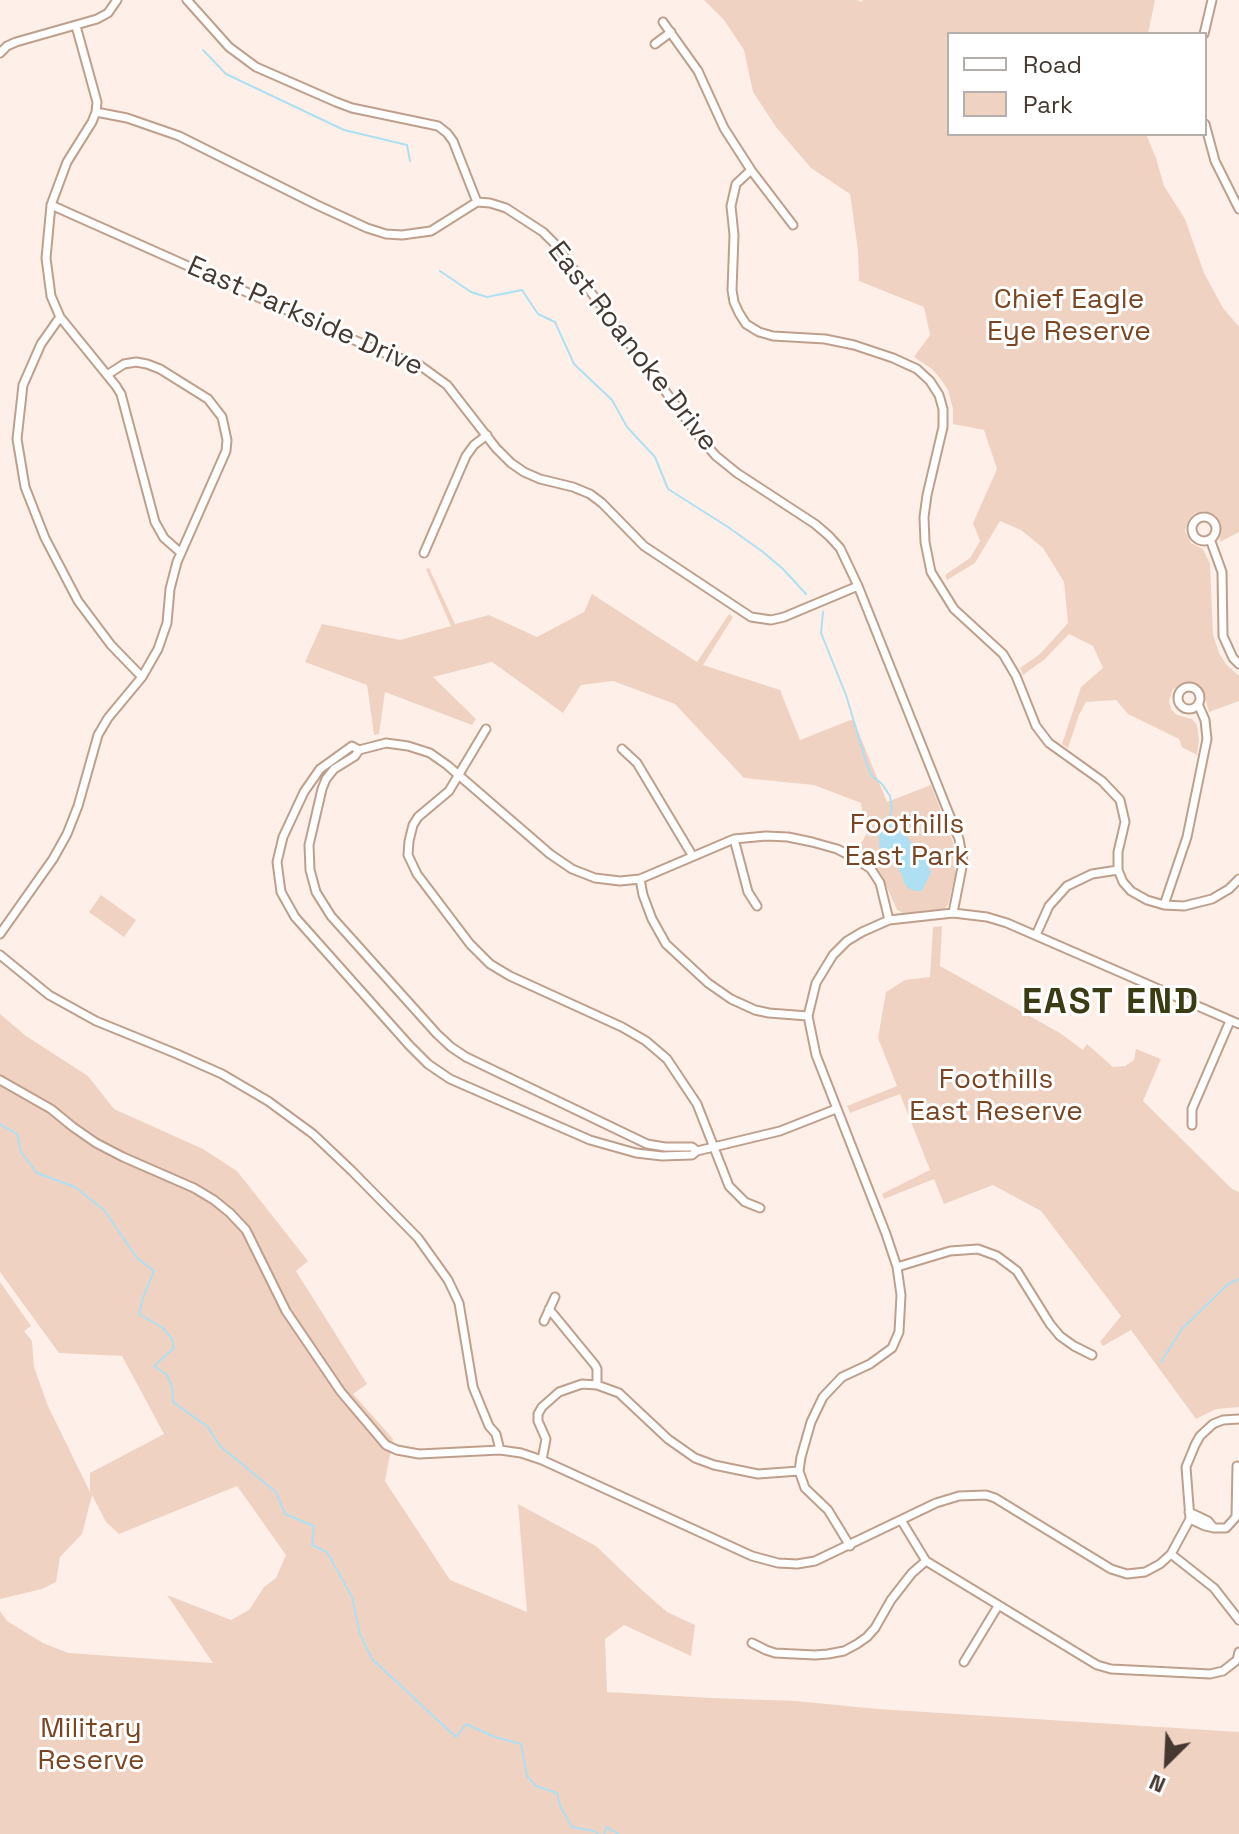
<!DOCTYPE html>
<style>
body{margin:0}
#map{position:relative;width:1239px;height:1834px;overflow:hidden;background:#fef0e8;font-family:"Space Grotesk",sans-serif}
canvas{display:block}
.legend{position:absolute;left:947px;top:32px;width:260px;height:104px;box-sizing:border-box;background:#fff;border:2px solid #b5afac;margin:0;padding:10px 14px;list-style:none;font-size:24px;color:#453830}
.legend li{display:flex;align-items:center;gap:16px;height:40px}
.legend b{width:40px;border:2px solid #b5afac}
.north{position:absolute;left:1127px;top:1722px;width:80px;height:80px;-webkit-text-stroke:6px #fff;paint-order:stroke;rotate:204deg;font-size:22px;font-weight:700;line-height:32px;text-align:center;color:#453830}
.north::after{content:'';display:block;margin:auto;width:28px;height:36px;background:#453830;clip-path:polygon(50% 0,100% 100%,50% 72%,0 100%)}
</style>
<div id="map">
<canvas width="1239" height="1834"></canvas>
<ul class="legend">
<li><b style="height:10px;background:#fff"></b>Road</li>
<li><b style="height:22px;background:#efd2c2"></b>Park</li>
</ul>
<div class="north">N</div>
</div>
<script>
const c = document.querySelector('canvas').getContext('2d');
c.lineJoin = 'round';
function fillPath(path, color) {
  c.fillStyle = color;
  c.fill(path, 'evenodd');
}
function shape(rows) {
  const path = new Path2D();
  for (const r of rows) {
    if (r.length === 3) {
      path.moveTo(r[0] + r[2], r[1]);
      path.arc(r[0], r[1], r[2], 0, 2 * Math.PI);
      continue;
    }
    path.moveTo(r[0], r[1]);
    for (let i = 2; i < r.length; i += 2) path.lineTo(r[i], r[i + 1]);
  }
  return path;
}
function stroke(path, color, width, dash) {
  c.strokeStyle = color;
  c.lineWidth = width;
  c.lineCap = dash ? 'butt' : 'round';
  c.setLineDash(dash || []);
  c.stroke(path);
}
function write(font, color, halo, rows, align = 'center') {
  c.font = font + ' "Space Grotesk",sans-serif';
  c.lineWidth = 6;
  c.setLineDash([]);
  c.textBaseline = 'middle';
  c.strokeStyle = halo;
  c.fillStyle = color;
  for (const [text, x, y, turn = 0] of rows) {
    c.save();
    c.translate(x, y);
    c.rotate((+turn || 0) * Math.PI / 180);
    c.textAlign = isNaN(turn) ? turn : align;
    if (halo) c.strokeText(text, 0, 0);
    c.fillText(text, 0, 0);
    c.restore();
  }
}
const green = shape([
 [704,0,857,0,862,2,863,0,1155,0,1148,34,949,34,949,134,1146,134,1156,158,1164,186,1185,219,1204,273,1223,308,1239,327,1239,532,1220,542,1221,527,1218,519,1212,513,1203,511,1195,513,1189,519,1185,531,1191,543,1203,549,1210,564,1213,634,1219,653,1226,664,1239,676,1239,701,1209,712,1203,691,1197,685,1184,683,1173,689,1169,701,1171,709,1177,715,1192,719,1197,725,1199,740,1197,755,1182,747,1179,739,1128,714,1116,700,1086,702,1079,715,1068,748,1062,744,1081,687,1103,668,1093,646,1069,634,1045,659,1023,675,1020,668,1040,654,1068,623,1064,582,1043,548,1021,530,1000,521,975,563,947,580,945,575,970,558,980,541,973,523,997,469,984,430,953,424,953,409,948,390,940,378,932,369,914,357,930,335,924,307,859,281,858,251,850,194,811,168,776,127,753,92,744,50,724,20],
 [429,568,455,624,489,615,537,637,584,612,592,594,697,662,729,614,733,617,703,665,780,690,800,740,853,719,887,802,931,785,956,850,955,876,948,905,944,909,903,913,897,910,881,874,867,859,856,852,866,835,861,803,814,785,744,778,675,704,613,681,581,685,563,713,492,662,433,677,476,719,472,725,385,692,379,734,374,735,367,685,305,662,322,624,400,640,451,626,426,569],
 [101,895,136,920,124,937,89,912],
 [942,926,940,966,1060,1033,1083,1050,1087,1044,1113,1067,1125,1066,1134,1060,1136,1049,1161,1059,1143,1101,1232,1189,1239,1192,1239,1407,1216,1409,1196,1419,1131,1330,1103,1346,1100,1342,1121,1316,1041,1211,993,1185,944,1204,934,1179,884,1199,882,1194,930,1170,900,1094,850,1113,847,1106,897,1086,878,1038,886,992,905,980,930,977,933,927],
 [0,1014,26,1036,88,1076,114,1109,203,1149,237,1171,308,1261,296,1271,367,1384,353,1394,393,1439,385,1481,450,1580,527,1612,518,1504,596,1546,643,1591,667,1612,695,1625,691,1656,624,1625,605,1639,607,1692,712,1698,796,1701,878,1709,1239,1732,1239,1834,0,1834,0,1611,7,1621,43,1643,68,1653,213,1663,167,1595,231,1620,249,1610,264,1587,276,1578,286,1555,237,1486,119,1534,106,1522,92,1495,82,1534,60,1557,56,1582,42,1589,0,1599,0,1282,31,1326,24,1331,32,1341,34,1367,48,1406,90,1492,90,1473,164,1434,122,1356,59,1353,0,1272]
]);
const water = shape([
 [890,816,926,861,931,872,922,891,915,891,908,888,904,883,902,875,896,865,885,858,879,846,879,824]
]);
const stream = shape([
 [203,50,226,74,344,130,407,145,410,161],
 [440,271,471,292,487,297,522,290,538,314,555,322,574,364,612,400,627,427,655,457,668,489,728,527,763,552,783,569,806,594],
 [823,612,821,633,846,695,867,765,872,776,882,784,890,796,892,808,890,816],
 [0,1124,17,1134,21,1152,37,1173,75,1187,104,1210,137,1258,154,1271,143,1298,139,1314,163,1328,172,1339,174,1348,154,1366,167,1375,172,1387,173,1402,208,1427,220,1446,276,1492,285,1514,314,1526,312,1545,327,1552,352,1597,360,1634,372,1659,456,1737,466,1724,495,1737,521,1744,527,1776,536,1786,557,1793,560,1806,572,1827,594,1831,598,1834],
 [1161,1362,1182,1329,1228,1284,1239,1279],
 [604,1834,607,1827,618,1834]
]);
const street = shape([
 [187,0,229,47,256,67,336,102,352,108,438,126,447,133,453,141,477,202],
 [663,22,698,71,724,128,751,170,793,225],
 [76,26,97,102,96,112,92,122,67,162,51,205,46,258,51,296,60,317,116,386,121,394,155,522,164,538,181,553],
 [1204,34,1212,0],
 [655,44,671,32],
 [0,53,7,46,16,42,97,19,108,13,117,0],
 [96,112,127,118,179,136,317,205,367,228,386,234,402,235,431,231,477,202,490,203,506,208,543,232,554,243,701,439,716,456,737,473,815,524,829,536,840,548,858,586,959,839,963,862,953,913],
 [1205,124,1215,161,1239,209],
 [751,170,736,184,731,206,734,235,732,290,734,302,739,313,746,324,759,332,773,336,825,339,854,345,893,358,917,369,930,381,939,395,943,409,943,427,927,495,924,517,925,542,931,572,954,609,1003,654,1016,676,1036,726,1049,743,1102,781,1120,800,1125,822,1118,852,1118,870,1123,882,1131,891,1147,900,1164,905,1184,906,1212,899,1229,889,1239,879],
 [51,205,381,352,418,364,447,385,496,448,511,463,524,472,540,479,573,487,590,494,602,503,644,546,751,617,771,620,784,617,858,586],
 [60,317,41,344,23,385,17,439,25,487,45,538,78,601,111,645,142,677],
 [1204,529,12],
 [1210,539,1222,572,1223,636,1233,658,1239,664],
 [424,553,466,456,474,445,487,435],
 [1189,698,11],
 [486,729,449,791,418,817,413,825,409,841,408,855,417,874,470,944,490,964,510,976,622,1027,646,1041,667,1059,697,1104,729,1186,745,1202,760,1208],
 [622,749,637,763,692,855],
 [359,750,386,743,408,746,430,753,447,765,550,854,572,869,595,878,620,881,640,879,734,839,766,836,788,837,812,842,837,849,855,858,871,869,880,883,889,920],
 [734,839,748,892,757,906],
 [640,879,643,895,652,919,666,944,708,983,731,999,755,1010,769,1013,808,1016],
 [1164,905,1187,837,1207,739,1205,720,1198,704],
 [0,934,53,859,67,834,78,806,98,735,108,718,142,677,158,649,167,623,170,589,177,562,226,451,227,440,222,417,208,399,160,369,147,364,136,362,124,364,107,375],
 [1036,935,1049,906,1067,886,1092,874,1118,870],
 [0,955,49,995,96,1021,177,1054,222,1074,268,1101,313,1134,352,1171,418,1238,448,1280,459,1303,473,1387,489,1426,496,1434,500,1450],
 [0,1080,51,1109,73,1127,96,1143,123,1157,194,1188,214,1200,230,1213,246,1230,286,1311,341,1392,386,1445,397,1450,419,1454,500,1450,521,1453,542,1460,752,1556,778,1563,797,1564,815,1561,936,1503,959,1496,986,1495,995,1498,1111,1569,1127,1574,1145,1572,1160,1564,1171,1554,1190,1519,1186,1467,1195,1445,1200,1436,1213,1424,1223,1420,1239,1419],
 [1192,1125,1192,1109,1230,1021],
 [697,1151,692,1147,665,1147,647,1144,466,1057,451,1047,437,1034,331,916,316,892,310,870,309,845,322,789,326,779,334,769,355,756,359,750,352,746,320,769,304,792,283,837,277,862,281,892,295,917,409,1045,428,1064,450,1079,590,1140,636,1153,662,1156,692,1155,697,1151,780,1131,836,1109],
 [897,1267,950,1251,978,1249,997,1256,1017,1271,1050,1324,1060,1336,1074,1346,1092,1355],
 [549,1309,595,1365,597,1369,597,1385],
 [544,1321,555,1297],
 [542,1460,546,1439,538,1421,538,1414,542,1407,559,1392,582,1384,597,1385,619,1393,668,1439,695,1458,714,1465,758,1474,799,1471],
 [1189,1512,1208,1521,1214,1528,1205,1526,1190,1519],
 [901,1520,926,1561,1097,1665,1111,1669,1210,1674,1223,1671,1237,1660,1239,1652],
 [1214,1528,1226,1528,1236,1517,1237,1466],
 [850,1546,828,1510,805,1488,799,1471,801,1457,811,1422,823,1397,842,1377,870,1364,892,1348,899,1332,901,1295,897,1267,886,1234,816,1055,808,1016,816,983,833,955,847,941,862,932,889,920,953,913,987,917,1007,923,1239,1024],
 [1171,1554,1214,1588,1239,1620],
 [752,1643,766,1650,775,1653,815,1655,828,1654,844,1651,857,1644,867,1637,875,1628,891,1600,912,1573,926,1561],
 [964,1662,998,1606]
]);
const parkNames = [
 ["Chief Eagle",1069,300],
 ["Eye Reserve",1069,332],
 ["Foothills",907,825],
 ["East Park",907,857],
 ["Foothills",996,1080],
 ["East Reserve",996,1112],
 ["Military",91,1729],
 ["Reserve",91,1761]
];
const streetNames = [
 ["East Parkside Drive",305,317,24],
 ["East Roanoke Drive",632,347,52]
];
const districtNames = [
 ["EAST END",1111,1003]
];
fillPath(green, '#efd2c2');
fillPath(water, '#aedff2');
stroke(stream, '#aedff2', 2);
stroke(street, '#bf9f8c', 11);
stroke(street, '#fff', 7);
write('28px', '#7a4522', '#fff', parkNames);
write('28px', '#453830', '#fff', streetNames);
c.letterSpacing = '2px';
write('bold 36px', '#3b3c13', '#fff', districtNames);
c.letterSpacing = '0px';
</script>
